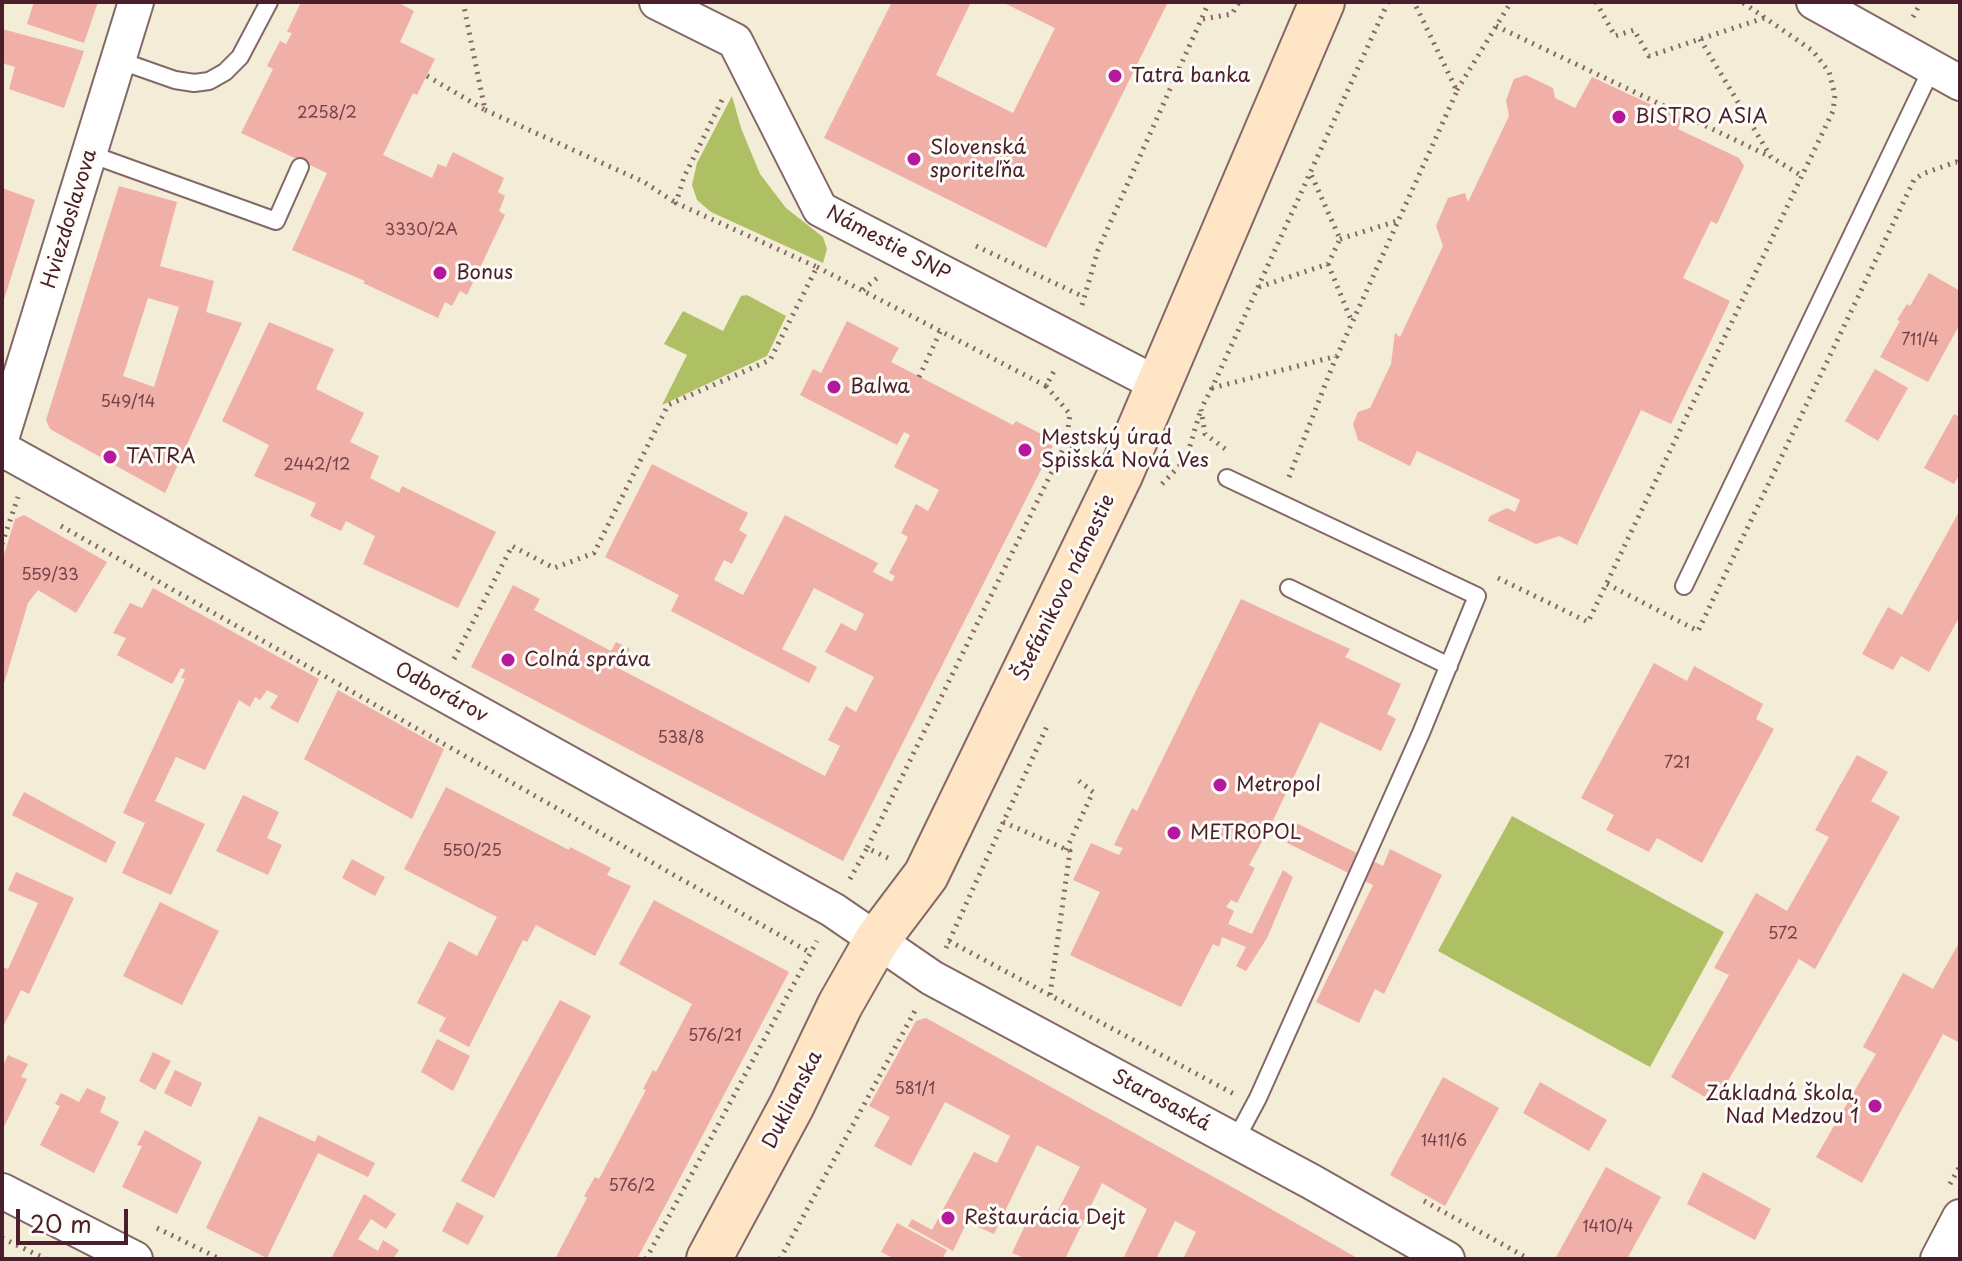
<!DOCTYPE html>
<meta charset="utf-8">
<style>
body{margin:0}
#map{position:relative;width:1962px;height:1261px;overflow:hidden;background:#f3ecd6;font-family:"Playpen Sans",sans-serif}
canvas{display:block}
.frame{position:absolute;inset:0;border:4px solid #4a1f2b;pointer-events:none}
.scale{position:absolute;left:16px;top:1209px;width:112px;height:36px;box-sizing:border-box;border:4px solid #4a1f2b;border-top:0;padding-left:10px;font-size:24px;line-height:28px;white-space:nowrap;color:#4a1f2b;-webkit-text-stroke:6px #fdfcf7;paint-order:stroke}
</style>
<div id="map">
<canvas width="1962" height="1261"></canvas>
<div class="frame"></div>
<div class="scale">20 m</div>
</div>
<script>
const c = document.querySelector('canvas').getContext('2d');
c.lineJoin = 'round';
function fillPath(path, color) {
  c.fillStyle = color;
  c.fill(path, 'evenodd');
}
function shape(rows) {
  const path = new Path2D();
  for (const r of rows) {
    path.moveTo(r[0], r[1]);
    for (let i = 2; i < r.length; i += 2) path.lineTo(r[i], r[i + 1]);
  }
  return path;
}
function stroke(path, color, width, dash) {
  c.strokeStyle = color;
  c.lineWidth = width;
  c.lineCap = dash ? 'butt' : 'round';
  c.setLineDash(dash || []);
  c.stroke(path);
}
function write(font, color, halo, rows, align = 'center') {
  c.font = font + ' "Playpen Sans",sans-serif';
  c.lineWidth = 6;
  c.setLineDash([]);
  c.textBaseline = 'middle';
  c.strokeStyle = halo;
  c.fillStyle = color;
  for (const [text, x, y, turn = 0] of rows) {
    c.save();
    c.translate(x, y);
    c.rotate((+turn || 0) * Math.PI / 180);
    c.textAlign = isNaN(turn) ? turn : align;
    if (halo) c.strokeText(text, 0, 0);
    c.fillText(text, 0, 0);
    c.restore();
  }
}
const green = shape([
 [732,96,741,128,760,174,786,208,823,237,827,249,823,263,711,212,697,200,692,185,697,163],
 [747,295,786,316,767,356,662,405,687,355,664,344,683,311,723,331,741,296],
 [1512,816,1724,932,1650,1067,1438,951]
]);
const building = shape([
 [34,2,98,2,84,43,27,24],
 [301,2,397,2,414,11,400,42,435,59,417,95,413,93,383,155,432,178,438,164,446,167,453,152,504,178,498,192,505,196,499,211,505,215,467,295,460,291,452,306,445,302,438,318,363,283,365,281,292,250,327,173,241,133,273,69,267,66,280,41,286,44,292,33,287,32],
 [892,2,971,2,936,75,1013,113,1055,28,1002,2,1168,2,1046,248,824,138],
 [2,29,84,51,64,108,9,89,15,67,2,63],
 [1526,75,1553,88,1555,98,1575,108,1592,77,1682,119,1678,129,1739,158,1744,166,1717,224,1711,221,1683,278,1730,301,1671,424,1641,410,1577,545,1559,536,1536,544,1488,521,1490,516,1507,508,1515,512,1520,500,1417,451,1410,466,1358,440,1353,424,1358,412,1370,408,1391,364,1395,333,1400,337,1443,246,1436,226,1448,198,1465,193,1468,202,1509,116,1506,100,1514,79],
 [119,186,177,202,160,266,214,281,206,312,242,323,165,493,50,429,46,420],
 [148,298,179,307,154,387,123,376],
 [2,188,35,200,3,303,2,303],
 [1929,273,1960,291,1960,324,1928,382,1880,357,1900,321,1897,320,1907,304,1910,306],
 [847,321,899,348,891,362,1013,425,1016,421,1049,438,1047,443,1053,446,843,861,471,667,513,585,540,599,534,610,611,651,616,642,630,649,620,669,825,776,840,746,828,740,846,706,856,712,874,677,825,652,841,623,856,631,864,614,814,588,782,649,817,667,809,683,671,611,679,595,605,557,652,464,748,513,739,530,747,535,732,564,724,560,714,580,743,595,785,515,878,563,873,572,892,582,895,576,889,573,908,537,901,533,916,504,928,511,939,490,894,467,910,435,904,432,897,445,800,395,813,369,821,373],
 [269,322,334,349,316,389,364,413,350,442,379,456,370,478,399,493,402,486,496,532,458,608,363,564,375,536,346,521,341,531,310,516,316,503,254,476,269,445,222,421],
 [1875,369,1908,388,1878,441,1845,421],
 [1954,414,1960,417,1960,474,1954,484,1924,468],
 [1960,510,1960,616,1929,672,1901,656,1893,670,1862,654,1888,607,1902,615],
 [24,515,107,562,76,613,38,590,28,603,3,687,2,561,15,519],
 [153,588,319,679,298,723,270,708,278,696,267,690,260,700,255,697,250,707,239,700,205,770,176,757,155,801,205,824,171,895,122,873,145,823,123,813,185,679,181,678,185,670,181,668,172,684,117,655,126,638,113,633,130,603,142,608],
 [1241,599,1350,649,1345,657,1401,684,1387,714,1396,719,1381,751,1320,722,1267,833,1249,865,1255,868,1237,903,1231,900,1226,907,1234,911,1228,924,1252,934,1283,870,1293,877,1267,938,1246,971,1236,966,1246,947,1222,937,1219,947,1213,944,1181,1007,1070,955,1100,892,1073,880,1091,843,1119,855,1123,848,1114,845,1132,808,1137,811],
 [1654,663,1687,681,1694,666,1763,704,1756,719,1774,729,1702,863,1657,838,1649,852,1606,830,1614,815,1581,798],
 [338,690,444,749,412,819,304,759],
 [1857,755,1888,772,1871,801,1900,817,1815,969,1799,959,1715,1103,1671,1077,1729,975,1714,968,1756,893,1787,911,1829,837,1815,830],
 [446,787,569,850,570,847,611,868,607,875,631,886,595,956,536,925,527,942,523,940,469,1047,439,1031,446,1018,417,1003,449,941,477,956,497,917,404,869],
 [24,792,116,842,106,863,12,815],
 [243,795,279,812,267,838,282,845,268,875,216,851],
 [1296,823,1383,866,1390,849,1442,875,1384,994,1375,989,1359,1023,1316,1002,1373,885,1287,843],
 [352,859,385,877,375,896,342,878],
 [16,872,74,898,29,994,21,990,2,1029,2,967,8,969,38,903,8,890],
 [654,900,789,972,637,1259,555,1259,587,1198,584,1196,595,1177,599,1179,646,1090,643,1089,653,1070,656,1072,692,1004,619,964],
 [160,902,219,931,182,1005,123,976],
 [1960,941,1960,1043,1943,1034,1862,1183,1816,1157,1876,1054,1863,1047,1903,973,1933,989],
 [560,1000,591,1016,494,1198,461,1181],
 [926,1018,1241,1192,1359,1259,1183,1259,1196,1232,1175,1221,1156,1259,1123,1259,1147,1209,1102,1183,1065,1259,1027,1259,1012,1253,1028,1219,1049,1228,1080,1167,1037,1145,994,1234,967,1222,953,1251,908,1226,912,1219,932,1230,974,1152,997,1163,1010,1136,945,1102,911,1166,874,1146,890,1117,869,1106,916,1021],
 [437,1039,470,1056,453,1091,421,1072],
 [153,1052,171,1061,155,1090,139,1081],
 [8,1055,28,1064,21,1077,27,1079,2,1131,2,1068],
 [175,1070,202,1083,191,1107,164,1093],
 [1443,1077,1499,1108,1445,1206,1390,1175],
 [1540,1082,1607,1120,1589,1151,1523,1113],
 [87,1088,106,1097,100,1112,119,1122,94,1173,40,1145,60,1106,55,1104,61,1093,79,1102],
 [259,1116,315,1142,318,1135,375,1163,368,1177,318,1153,267,1258,206,1228],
 [145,1130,202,1162,177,1214,122,1187,142,1146,137,1145],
 [1606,1167,1661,1197,1627,1259,1555,1259],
 [1703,1172,1771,1209,1755,1240,1687,1204],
 [364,1194,396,1214,386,1229,371,1219,358,1239,378,1251,383,1240,399,1250,393,1259,331,1259],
 [457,1202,484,1216,468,1245,442,1231],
 [897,1223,947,1250,942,1259,895,1259,881,1252]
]);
const path = shape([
 [1388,2,1212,388,1337,356,1457,91,1414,2],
 [1596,2,1615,36,1634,30,1649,56,1764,18],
 [1913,17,1921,2],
 [1203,19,1232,14,1239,2],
 [1496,26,1771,157],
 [1700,39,1771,157,1802,176],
 [427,76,485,110,463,2],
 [1457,90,1511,2],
 [485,110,644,182,676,203],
 [1340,239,1397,221],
 [976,246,1084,297],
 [1328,264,1352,322],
 [817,267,1046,386,1054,371],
 [1259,287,1328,264,1340,239,1310,172],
 [863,290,877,278],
 [1082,305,1098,250,1209,2],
 [919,377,941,330],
 [1046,386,1070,414,1066,443],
 [1212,388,1201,409,1205,434,1228,451],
 [1289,477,1336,357],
 [1162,484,1186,459,1201,409],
 [61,526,811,953],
 [2,544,18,497],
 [1498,578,1588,622,1833,111,1835,95,1829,72,1813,51,1742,2],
 [1607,584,1698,631,1914,180,1922,174,1956,162,1960,163],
 [454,659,512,546,554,568,594,553,668,405,770,360,817,267,676,203,684,177,724,96],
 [1003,822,1070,851,1050,995],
 [1066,850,1093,792,1079,781],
 [888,858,867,848,1066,443,1081,451],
 [850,879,867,848],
 [949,941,1234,1094],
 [946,948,1048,724],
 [1950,1184,1960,1166],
 [1424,1201,1529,1259],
 [157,1228,220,1259],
 [2,1238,46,1259],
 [646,1259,817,941],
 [780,1259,917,1007]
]);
const lane = shape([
 [118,60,175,80,194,83,209,81,225,72,240,57,269,2],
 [90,154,276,221,300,167],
 [1227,478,1477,596,1421,733,1258,1098,1235,1141],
 [1684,586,1932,68],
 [1289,588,1449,666]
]);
const street = shape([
 [657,2,735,41,820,209,1159,385],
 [1814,2,1960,83],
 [2,436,136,2],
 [2,449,833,910,932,978,1312,1182,1447,1259],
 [2,1191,135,1259],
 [1938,1259,1960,1217]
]);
const secondary = shape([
 [709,1259,792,1105,840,1005,877,940,926,875,1120,475,1322,2]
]);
const markers = [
 [1115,76,8,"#b5179e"],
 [1619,117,8,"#b5179e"],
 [914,159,8,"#b5179e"],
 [440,273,8,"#b5179e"],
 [834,387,8,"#b5179e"],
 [1025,450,8,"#b5179e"],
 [110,457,8,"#b5179e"],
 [508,660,8,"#b5179e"],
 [1220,785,8,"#b5179e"],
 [1174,833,8,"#b5179e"],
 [1875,1106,8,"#b5179e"],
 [948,1218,8,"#b5179e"]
];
const numberNames = [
 ["2258/2",327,114],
 ["3330/2A",421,231],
 ["711/4",1920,341],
 ["549/14",128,403],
 ["2442/12",317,466],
 ["559/33",50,576],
 ["538/8",681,739],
 ["721",1677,764],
 ["550/25",472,852],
 ["572",1783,935],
 ["576/21",715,1037],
 ["581/1",915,1090],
 ["1411/6",1444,1142],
 ["576/2",632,1187],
 ["1410/4",1608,1228]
];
const poiNames = [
 ["Tatra banka",1131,76],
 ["BISTRO ASIA",1635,117],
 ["Slovenská",930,148],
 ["sporiteľňa",930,171],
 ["Bonus",456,273],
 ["Balwa",850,387],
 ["Mestský úrad",1041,438],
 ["Spišská Nová Ves",1041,461],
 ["TATRA",126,457],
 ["Colná správa",524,660],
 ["Metropol",1236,785],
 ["METROPOL",1190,833],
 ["Základná škola,",1859,1094,"right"],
 ["Nad Medzou 1",1859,1117,"right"],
 ["Reštaurácia Dejt",964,1218]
];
const streetNames = [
 ["Hviezdoslavova",70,219,-73],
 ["Námestie SNP",888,244,28],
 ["Štefánikovo námestie",1065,588,-64],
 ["Odborárov",441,693,29],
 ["Duklianska",793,1100,-63],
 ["Starosaská",1161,1101,28]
];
fillPath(green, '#aec063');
fillPath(building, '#f0afa7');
stroke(lane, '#856767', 20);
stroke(street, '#856767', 38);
stroke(secondary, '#856767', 48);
stroke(path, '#856767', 5, [2, 6]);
stroke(lane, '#fff', 16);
stroke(street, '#fff', 34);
stroke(secondary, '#fde5c5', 44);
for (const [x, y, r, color] of markers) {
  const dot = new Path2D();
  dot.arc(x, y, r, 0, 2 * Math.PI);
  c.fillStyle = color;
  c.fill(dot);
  stroke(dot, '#fdfcf7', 3);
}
write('16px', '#74434a', null, numberNames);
write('20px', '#4a1f2b', '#fdfcf7', poiNames, 'left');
write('20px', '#4a1f2b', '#fdfcf7', streetNames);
</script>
